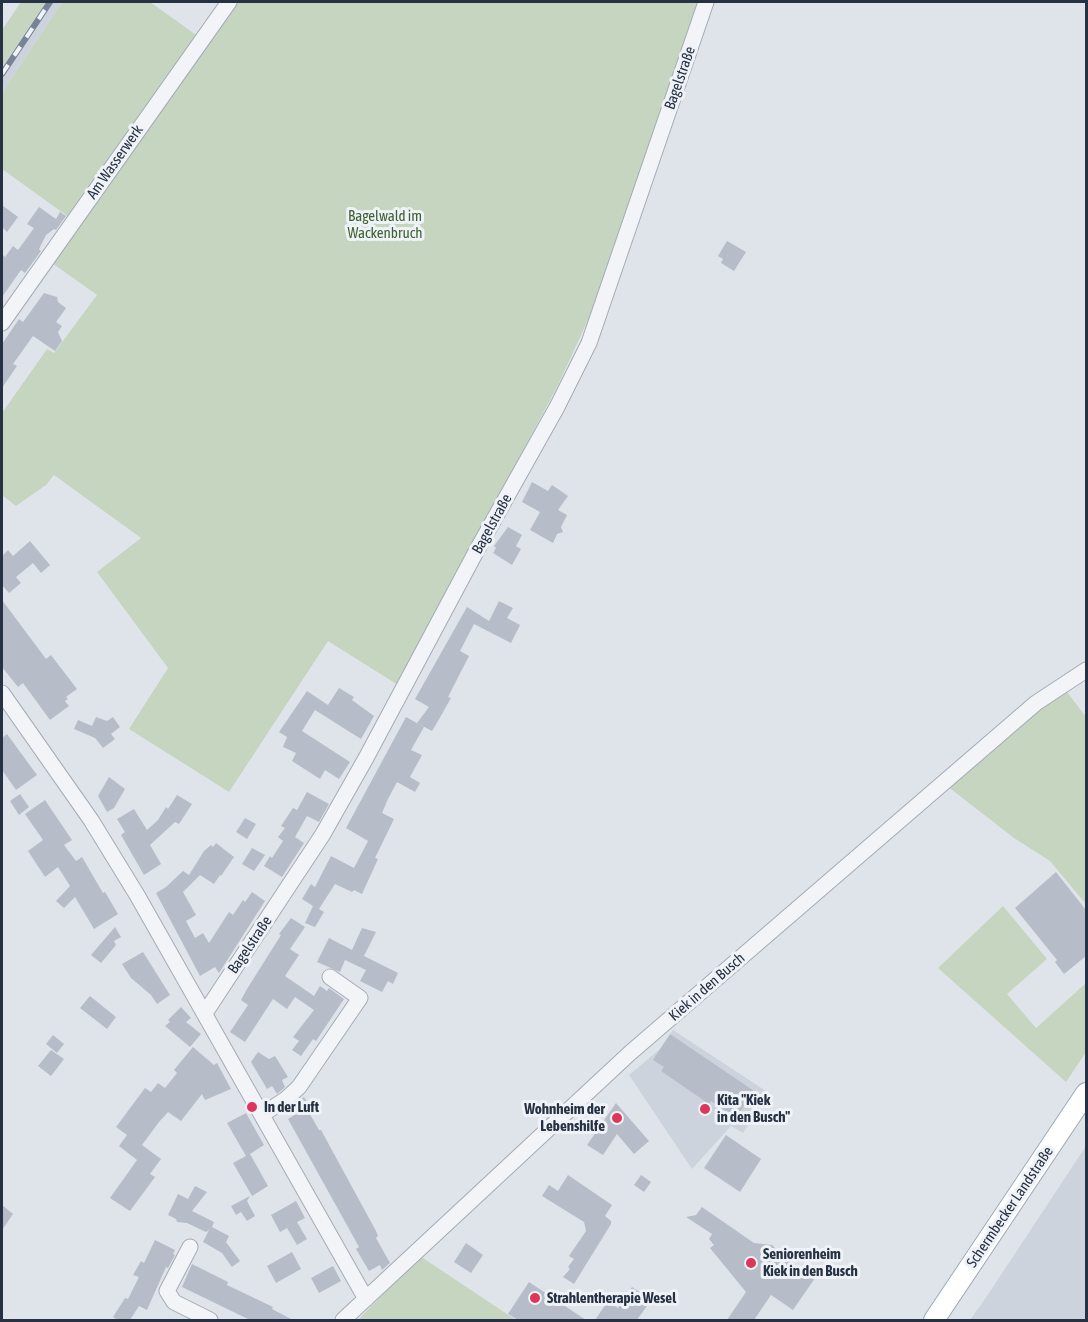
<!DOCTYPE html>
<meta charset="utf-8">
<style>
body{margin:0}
#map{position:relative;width:1088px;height:1322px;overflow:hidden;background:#dfe4ea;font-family:"Asap Condensed",sans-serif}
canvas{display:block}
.frame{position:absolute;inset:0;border:3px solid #263243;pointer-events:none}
</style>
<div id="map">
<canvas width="1088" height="1322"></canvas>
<div class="frame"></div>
</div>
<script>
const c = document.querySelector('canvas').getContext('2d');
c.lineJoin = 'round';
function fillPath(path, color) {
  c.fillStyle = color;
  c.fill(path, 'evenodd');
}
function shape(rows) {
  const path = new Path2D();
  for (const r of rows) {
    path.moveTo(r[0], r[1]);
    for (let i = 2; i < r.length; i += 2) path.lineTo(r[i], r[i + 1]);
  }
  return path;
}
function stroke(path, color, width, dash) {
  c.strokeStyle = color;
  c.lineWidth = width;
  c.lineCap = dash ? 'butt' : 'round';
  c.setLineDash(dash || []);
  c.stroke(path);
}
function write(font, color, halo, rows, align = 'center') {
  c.font = font + ' "Asap Condensed",sans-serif';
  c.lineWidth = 6;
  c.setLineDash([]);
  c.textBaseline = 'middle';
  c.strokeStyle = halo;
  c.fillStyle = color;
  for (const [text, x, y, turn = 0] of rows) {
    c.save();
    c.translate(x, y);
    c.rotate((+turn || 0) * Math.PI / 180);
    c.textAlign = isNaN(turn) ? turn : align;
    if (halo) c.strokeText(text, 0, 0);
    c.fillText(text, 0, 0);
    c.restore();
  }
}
const built = shape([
 [46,2,62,2,2,93,2,67],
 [673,1030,769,1093,743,1133,731,1126,692,1169,629,1075,660,1049],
 [1086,1146,1086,1320,970,1320,987,1296]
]);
const green = shape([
 [21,2,46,2,2,67,2,30],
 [62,2,150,2,199,37,70,218,2,169,2,93],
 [232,2,700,2,593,309,558,385,398,685,328,641,229,792,129,729,168,668,97,572,141,538,54,475,46,485,16,506,2,495,2,413,47,349,54,353,97,295,52,263],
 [1064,688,1086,717,1086,779,1085,781,1086,783,1086,904,1050,861,1014,838,947,786],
 [1003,906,1047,959,1007,994,1036,1028,1086,983,1086,1052,1066,1082,938,968],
 [420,1256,516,1320,358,1320,388,1289,386,1287]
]);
const building = shape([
 [2,205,18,217,7,232,2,227],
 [39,207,56,219,60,212,66,216,56,230,54,229,46,235,39,249,41,251,25,273,21,270,2,297,2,254,5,257,13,246,18,250,34,228,27,224],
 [727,241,746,252,734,271,721,263,723,259,718,256],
 [44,293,57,297,58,302,66,308,56,322,62,326,58,332,62,341,55,351,33,336,13,364,17,366,2,388,2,344,19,319,23,322],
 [532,482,548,491,552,485,568,496,558,510,567,515,561,527,563,532,557,534,553,543,530,530,540,512,522,502],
 [508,527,522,535,516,546,521,549,512,565,493,553,496,548,494,546],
 [30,541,50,565,41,573,33,563,16,577,21,583,9,593,2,585,2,556,8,550,13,556],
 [2,600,46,659,51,655,77,689,66,697,68,699,65,701,69,706,50,720,23,683,18,687,2,667],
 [499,601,513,608,507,618,520,625,511,643,474,624,460,651,469,656,448,697,451,698,438,721,432,731,417,723,429,707,415,699,467,607,489,621],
 [339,688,354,697,352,700,374,716,361,739,315,710,302,731,350,762,339,779,325,770,320,779,292,761,296,753,283,747,287,737,279,732,307,691,328,705],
 [96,717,107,721,113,717,120,727,111,734,115,739,103,748,95,738,74,729,78,720,92,726],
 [406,717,424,727,411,750,422,755,410,777,420,783,415,792,397,782,388,799,382,813,394,819,375,858,378,859,362,894,354,890,352,892,335,884,319,909,324,912,315,927,305,923,313,906,302,899,311,884,315,887,331,856,354,868,368,841,346,828],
 [7,734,37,775,16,790,2,770,2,738],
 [109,777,125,789,114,808,107,812,98,796],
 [307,792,329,804,319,822,307,816,295,837,304,843,282,877,264,866,270,856,272,858,283,841,278,837,285,828,281,826,293,808,297,810],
 [20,794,29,807,19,815,10,801],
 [177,795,192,804,179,824,175,822,150,845,161,864,144,875,121,835,125,832,117,819,134,809,147,830,158,820,166,807,168,809],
 [45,800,72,840,64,845,76,861,82,857,103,893,105,892,118,914,94,929,75,897,64,908,56,901,70,886,58,867,45,877,28,851,43,840,25,814],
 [245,818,256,824,247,839,236,832],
 [216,843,234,857,221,876,220,875,214,884,200,875,183,892,196,915,186,921,195,938,203,933,209,943,229,912,233,915,243,900,245,902,252,892,265,901,219,973,215,967,200,976,156,893,166,887,183,871,189,875,204,851,211,845,213,847],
 [252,848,265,855,254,871,242,864],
 [1056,872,1086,910,1086,956,1064,974,1055,962,1057,960,1015,908],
 [291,918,305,927,290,949,299,955,285,976,314,996,320,986,327,991,329,988,344,999,316,1041,313,1039,301,1056,292,1050,299,1041,293,1037,314,1010,295,997,287,1009,273,999,245,1042,230,1032,248,1005,241,1000,247,989,281,935,279,934],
 [115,927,121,937,114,941,116,945,101,963,91,955],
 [362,928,376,932,364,956,398,973,393,984,388,981,382,992,360,981,366,970,345,960,340,972,317,962,329,938,352,950],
 [143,952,170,995,157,1004,151,995,131,978,122,964],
 [90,996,116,1017,107,1029,80,1008],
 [181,1007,191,1018,186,1022,201,1034,190,1047,165,1026,170,1022,168,1020],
 [670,1034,754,1091,736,1118,711,1101,709,1104,661,1071,664,1067,653,1060],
 [53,1035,64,1044,57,1053,46,1044],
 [193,1047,214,1065,217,1063,231,1089,205,1100,202,1094,181,1121,168,1112,159,1122,142,1145,161,1159,150,1174,155,1177,130,1211,110,1198,137,1160,119,1146,127,1135,116,1127,145,1088,151,1092,158,1083,165,1088,177,1073,174,1070],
 [51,1050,64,1059,51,1076,38,1066],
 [258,1052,269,1059,275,1056,288,1077,282,1080,285,1087,277,1094,272,1086,267,1089,251,1062],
 [304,1097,310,1107,307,1109,319,1130,321,1130,376,1231,378,1236,376,1238,390,1263,382,1270,380,1265,369,1271,356,1249,359,1247,288,1119,299,1112,295,1104],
 [616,1103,649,1141,634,1154,617,1134,603,1155,587,1145],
 [246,1113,264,1145,250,1154,268,1186,252,1196,233,1163,246,1156,227,1123],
 [726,1135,761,1159,740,1192,704,1168],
 [568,1175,612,1205,605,1216,611,1221,611,1224,574,1284,563,1277,570,1269,568,1267,574,1259,569,1256,586,1231,584,1222,542,1196,549,1185,558,1191],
 [641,1175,651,1182,644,1192,634,1185],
 [195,1186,207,1192,192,1211,214,1222,212,1227,229,1236,226,1242,240,1261,232,1267,222,1253,203,1242,209,1230,206,1232,187,1223,177,1222,176,1219,168,1215,178,1194,188,1199],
 [250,1196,247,1201,255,1216,247,1221,241,1212,236,1215,231,1206],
 [296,1201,305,1218,297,1222,307,1239,297,1245,287,1228,280,1232,271,1215],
 [2,1205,13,1214,2,1230],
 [702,1207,754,1243,772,1245,776,1249,775,1251,815,1278,793,1310,771,1295,754,1320,727,1320,746,1292,710,1248,714,1245,709,1239,712,1234,686,1217,696,1215],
 [155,1240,175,1250,173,1254,175,1255,168,1268,166,1267,147,1310,139,1306,130,1320,118,1320,113,1317,125,1298,128,1299,139,1277,133,1275,141,1261,144,1263],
 [466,1243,483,1255,471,1273,454,1262],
 [292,1252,301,1269,276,1283,267,1266],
 [192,1264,228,1282,227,1285,273,1307,272,1309,293,1320,250,1320,182,1287],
 [333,1266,341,1281,319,1293,311,1278],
 [529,1282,586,1320,518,1320,508,1314],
 [632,1287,651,1300,637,1320,595,1320,608,1301,618,1308]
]);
const minor = shape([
 [2,323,229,2],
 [2,693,91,820,137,895,366,1299],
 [205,1013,323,834,366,758,478,548,557,407,589,343,706,2],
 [263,1114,286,1099,299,1087,360,998,330,977],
 [190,1247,167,1291,174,1302,210,1320],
 [343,1320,630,1053,1036,703,1086,670]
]);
const major = shape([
 [934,1320,1086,1093]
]);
const rail = shape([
 [2,74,50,2]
]);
const markers = [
 [252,1107,6,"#dc365a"],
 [705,1109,6,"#dc365a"],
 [617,1118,6,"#dc365a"],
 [751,1263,6,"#dc365a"],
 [535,1298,6,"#dc365a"]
];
const streetNames = [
 ["Bagelstraße",680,78,-71],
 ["Am Wasserwerk",115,162,-55],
 ["Bagelstraße",492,524,-61],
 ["Bagelstraße",250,945,-56],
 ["Kiek in den Busch",707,987,-41],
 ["Schermbecker Landstraße",1010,1207,-56]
];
const parkNames = [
 ["Bagelwald im",385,216],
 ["Wackenbruch",385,233]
];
const poiNames = [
 ["Kita \"Kiek",717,1100],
 ["in den Busch\"",717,1117],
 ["In der Luft",264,1107],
 ["Wohnheim der",605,1109,"right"],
 ["Lebenshilfe",605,1126,"right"],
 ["Seniorenheim",763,1254],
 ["Kiek in den Busch",763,1271],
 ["Strahlentherapie Wesel",547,1298]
];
fillPath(built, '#cdd3dc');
fillPath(green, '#c6d5bf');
fillPath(building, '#b6bdc8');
stroke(minor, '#a4abb5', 17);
stroke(major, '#9da9b7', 22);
stroke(minor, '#f2f4f8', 15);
stroke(major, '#fff', 20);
stroke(rail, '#778495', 6);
stroke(rail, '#eff3f7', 4, [11]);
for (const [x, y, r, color] of markers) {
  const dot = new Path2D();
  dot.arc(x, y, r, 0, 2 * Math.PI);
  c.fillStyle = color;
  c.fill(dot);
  stroke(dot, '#eff3f7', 2);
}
write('15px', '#263243', '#eff3f7', streetNames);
write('15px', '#3e6032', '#eff3f7', parkNames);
write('bold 15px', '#263243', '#eff3f7', poiNames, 'left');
</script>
